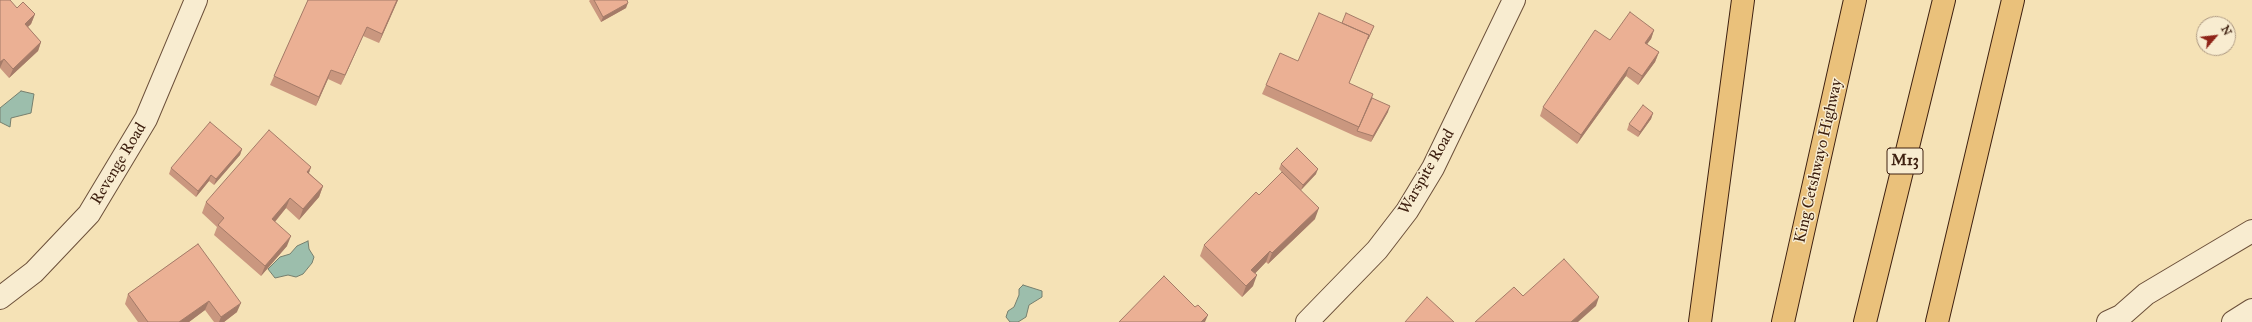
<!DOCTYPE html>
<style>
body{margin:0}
#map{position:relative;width:2252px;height:322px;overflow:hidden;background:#f5e2b6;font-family:"IM FELL Great Primer",serif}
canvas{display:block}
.north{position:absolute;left:2196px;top:16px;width:40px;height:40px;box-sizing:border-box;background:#f8ecd0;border:1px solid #ae9a83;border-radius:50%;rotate:62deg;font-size:11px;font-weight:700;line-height:16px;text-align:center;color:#3e2010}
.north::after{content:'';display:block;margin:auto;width:14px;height:18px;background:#8f2418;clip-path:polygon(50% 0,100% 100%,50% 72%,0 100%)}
</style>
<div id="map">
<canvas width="2252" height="322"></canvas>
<div class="north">N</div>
</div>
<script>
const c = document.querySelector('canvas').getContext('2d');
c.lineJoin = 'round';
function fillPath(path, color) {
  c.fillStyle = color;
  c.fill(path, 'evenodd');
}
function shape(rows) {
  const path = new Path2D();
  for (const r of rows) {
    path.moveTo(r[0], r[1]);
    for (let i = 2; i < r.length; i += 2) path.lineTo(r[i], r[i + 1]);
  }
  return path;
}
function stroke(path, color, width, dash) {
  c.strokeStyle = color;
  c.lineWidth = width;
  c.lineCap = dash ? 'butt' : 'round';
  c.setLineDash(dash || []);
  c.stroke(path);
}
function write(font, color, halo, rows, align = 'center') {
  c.font = font + ' "IM FELL Great Primer",serif';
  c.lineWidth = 3;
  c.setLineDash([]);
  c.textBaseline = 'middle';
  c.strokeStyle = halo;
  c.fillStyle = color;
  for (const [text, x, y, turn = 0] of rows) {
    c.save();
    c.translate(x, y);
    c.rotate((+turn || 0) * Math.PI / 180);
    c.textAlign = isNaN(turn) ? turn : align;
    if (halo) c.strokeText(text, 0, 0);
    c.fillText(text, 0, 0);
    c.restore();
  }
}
const water = shape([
 [21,91,34,94,31,113,11,118,10,127,0,122,0,108,21,91],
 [308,241,309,249,314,257,312,263,303,274,296,277,288,275,275,278,268,269,280,257,290,254,297,246,308,241],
 [1023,285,1042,291,1042,297,1029,305,1026,317,1018,322,1010,322,1006,317,1008,311,1014,307,1019,295,1019,289,1023,285]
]);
const minor = shape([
 [0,298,34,272,89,214,146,119,196,0],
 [1307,322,1377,250,1407,211,1433,168,1514,0],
 [2108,322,2121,316,2146,294,2252,231],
 [2233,322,2252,310]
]);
const highway = shape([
 [1700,322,1743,0],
 [1783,322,1855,0],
 [1865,322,1944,0],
 [1937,322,2013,0]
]);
const wall = shape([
 [0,0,17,8,35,14,31,24,28,27,41,42,38,51,9,78,0,68],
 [308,0,398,0,379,43,363,36,341,85,328,79,316,106,270,85,274,76],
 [590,0,627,0,626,8,601,22,589,1],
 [1374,26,1349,83,1372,98,1388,112,1371,142,1355,136,1262,94,1266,85,1298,61],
 [1654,30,1651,39,1647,44,1659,52,1655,62,1638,85,1626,76,1577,144,1540,116,1543,107,1610,40],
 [1653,113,1651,119,1638,137,1627,130,1629,124],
 [242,149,240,155,214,185,209,181,196,197,169,174,171,168],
 [1281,164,1316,174,1301,190,1315,219,1268,264,1266,262,1255,273,1253,286,1242,297,1200,256,1204,245,1259,195,1282,172,1279,169],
 [311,167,309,173,323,186,319,197,299,220,286,208,275,222,287,246,261,276,214,235,217,227,202,213,206,202],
 [198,244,237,312,224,322,214,322,205,310,189,322,138,322,125,304,128,294]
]);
const shadedWall = shape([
 [397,0,398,0,379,43,382,34],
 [628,3,626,8,601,22,603,17],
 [35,14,31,24,21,33,25,24],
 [367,27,363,36,341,85,345,75],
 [1654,30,1651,39,1641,52,1645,43],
 [41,42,38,51,9,78,13,69],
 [1659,52,1655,62,1638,85,1642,76],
 [4,59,0,68,0,62],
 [1629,67,1626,76,1577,144,1581,135],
 [331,70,328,79,316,106,319,97],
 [1390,106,1388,112,1371,142,1373,136],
 [1653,113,1651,119,1638,137,1640,132],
 [242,149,240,155,214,185,216,179],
 [311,167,307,178,307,172],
 [1318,169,1316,174,1301,190,1303,185],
 [211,175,209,181,196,197,198,191],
 [323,186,319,197,299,220,303,209],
 [290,198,286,208,268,230,272,219],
 [1319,208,1315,219,1268,264,1272,253],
 [291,236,287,246,261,276,265,266],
 [1270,251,1266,262,1248,281,1251,270],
 [1257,275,1253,286,1242,297,1246,286],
 [1599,297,1596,306,1578,322,1571,322],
 [209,301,205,310,189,322,179,322],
 [241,303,237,312,224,322,219,322,221,317],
 [1208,315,1205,322,1201,322]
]);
const building = shape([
 [0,0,10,0,17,8,23,2,35,14,25,24,41,42,13,69,4,59,0,62,0,0],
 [308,0,397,0,382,34,367,27,345,75,331,70,319,97,274,76,308,0],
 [594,0,627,0,628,3,603,17,594,0],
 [1630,12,1654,30,1645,43,1659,52,1642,76,1629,67,1581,135,1543,107,1595,30,1610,40,1630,12],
 [1319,13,1369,35,1349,83,1373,94,1359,127,1266,85,1280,53,1298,61,1319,13],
 [1346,13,1374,26,1368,39,1369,35,1342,23,1346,13],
 [1372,98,1390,106,1373,136,1357,131,1372,98],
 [1643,105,1653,113,1640,132,1629,124,1643,105],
 [210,122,242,149,216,179,211,175,198,191,171,168,210,122],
 [269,130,311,167,307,172,323,186,303,209,290,198,272,219,291,236,265,266,218,225,224,218,206,202,269,130],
 [1297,148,1318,169,1303,185,1281,164,1297,148],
 [1282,172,1319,208,1272,253,1270,251,1251,270,1257,275,1246,286,1204,245,1256,192,1259,195,1282,172],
 [198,244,241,303,221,317,209,301,179,322,148,322,128,294,198,244],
 [1564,259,1599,297,1571,322,1475,322,1514,287,1523,296,1564,259],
 [1164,276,1195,307,1198,305,1208,315,1201,322,1119,322,1164,276],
 [1427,297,1454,322,1405,322,1427,297]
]);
const shields = [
 [1905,161,36]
];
const shieldNames = [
 ["M13",1905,161]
];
const streetNames = [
 ["King Cetshwayo Highway",1819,161,-77],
 ["Revenge Road",119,164,-59],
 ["Warspite Road",1427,172,-60]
];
fillPath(water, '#9cbeac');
stroke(water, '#767f6e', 1);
stroke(minor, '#6c503a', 24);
stroke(highway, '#3e2010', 24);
stroke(minor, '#f8ecd0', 22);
stroke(highway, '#eac17b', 22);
fillPath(wall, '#ca977f');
fillPath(shadedWall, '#a47b68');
fillPath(building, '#ebb094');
stroke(building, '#a47b68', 1);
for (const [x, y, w] of shields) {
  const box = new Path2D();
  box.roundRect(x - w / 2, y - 13, w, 26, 3);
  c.fillStyle = '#f8ecd0';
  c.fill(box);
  stroke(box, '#3e2010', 1);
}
write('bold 15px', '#3e2010', null, shieldNames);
write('16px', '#3e2010', '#f8ecd0', streetNames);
</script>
